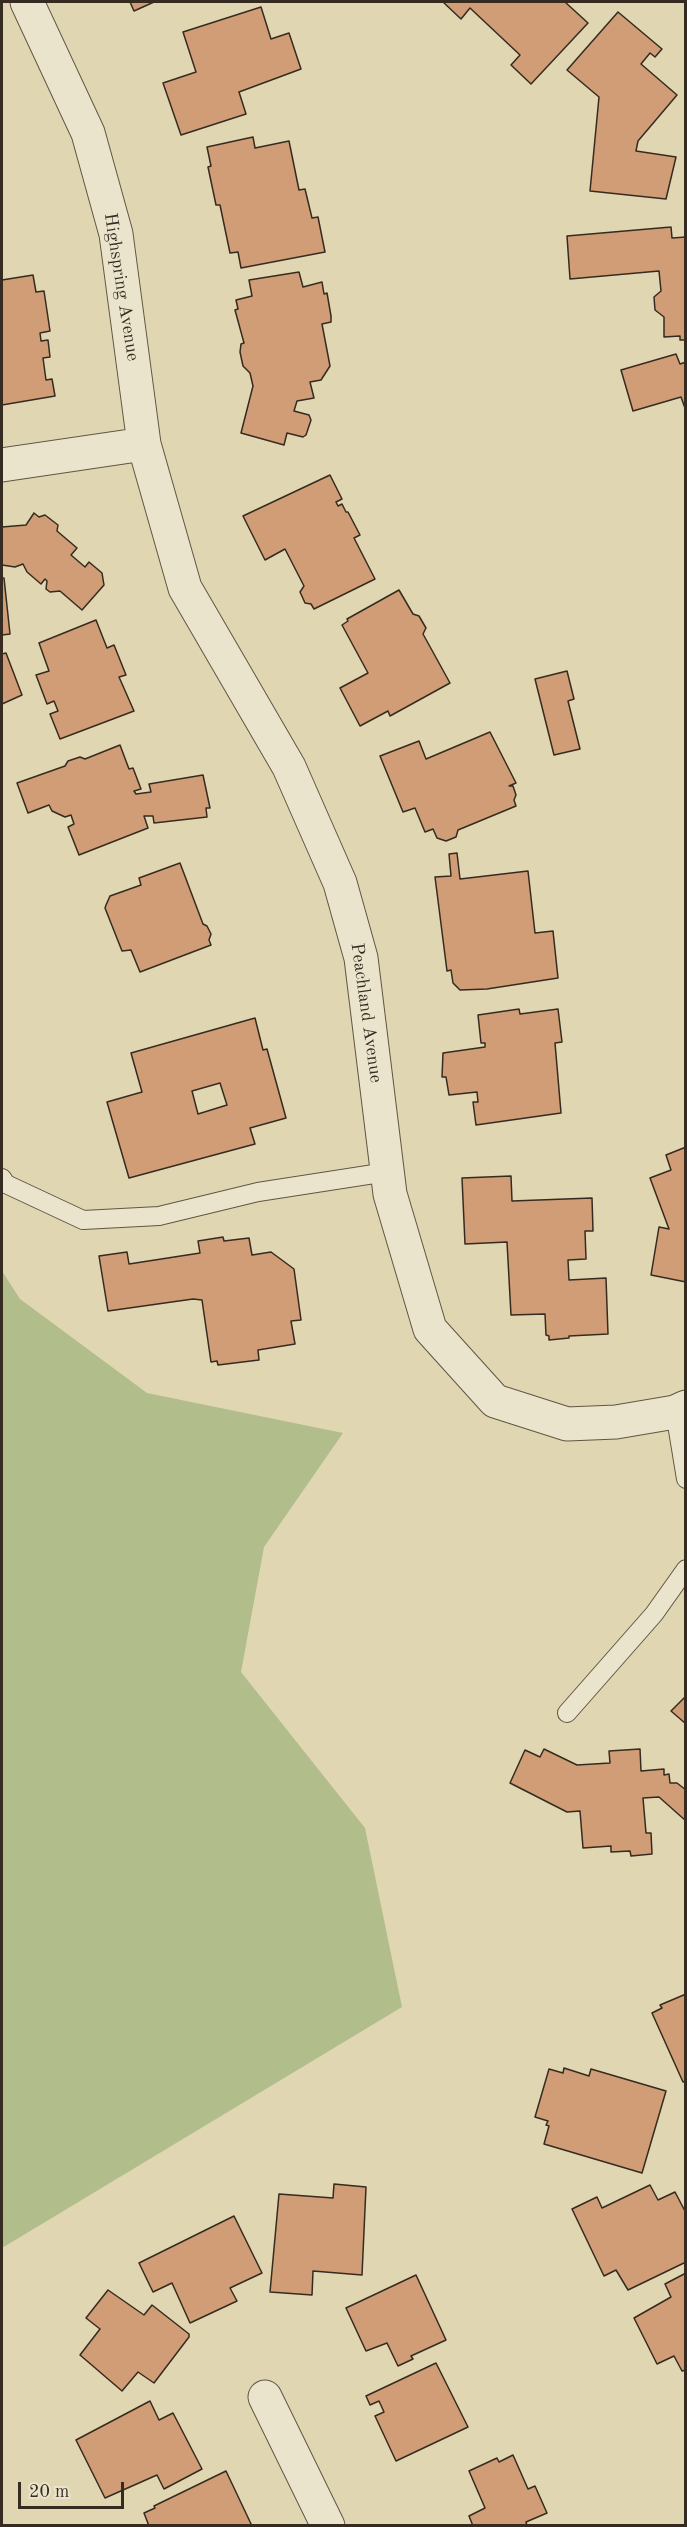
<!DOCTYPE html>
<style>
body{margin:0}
#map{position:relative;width:687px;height:2527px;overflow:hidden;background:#e0d6b1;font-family:"Old Standard TT",serif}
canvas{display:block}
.frame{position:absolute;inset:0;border:3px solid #362b20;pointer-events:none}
.scale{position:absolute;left:18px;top:2482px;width:106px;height:27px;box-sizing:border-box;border:3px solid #362b20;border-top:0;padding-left:8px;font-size:18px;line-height:21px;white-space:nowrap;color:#362b20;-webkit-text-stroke:4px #ebe4cc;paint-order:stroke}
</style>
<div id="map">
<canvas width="687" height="2527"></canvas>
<div class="frame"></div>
<div class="scale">20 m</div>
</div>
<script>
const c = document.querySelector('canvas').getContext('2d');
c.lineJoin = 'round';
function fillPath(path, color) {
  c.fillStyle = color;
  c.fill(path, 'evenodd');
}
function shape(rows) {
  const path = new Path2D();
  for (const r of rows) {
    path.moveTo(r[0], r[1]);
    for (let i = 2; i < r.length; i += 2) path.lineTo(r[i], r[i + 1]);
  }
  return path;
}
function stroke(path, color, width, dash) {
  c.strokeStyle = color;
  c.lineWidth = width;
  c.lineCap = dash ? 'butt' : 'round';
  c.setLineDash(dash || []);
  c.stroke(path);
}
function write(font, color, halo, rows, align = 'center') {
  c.font = font + ' "Old Standard TT",serif';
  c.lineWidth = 4.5;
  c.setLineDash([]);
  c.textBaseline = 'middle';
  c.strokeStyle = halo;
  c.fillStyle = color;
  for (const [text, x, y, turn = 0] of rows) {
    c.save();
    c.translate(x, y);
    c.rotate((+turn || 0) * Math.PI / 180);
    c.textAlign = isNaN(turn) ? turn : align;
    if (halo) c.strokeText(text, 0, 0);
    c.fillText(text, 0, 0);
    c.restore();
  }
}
const green = shape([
 [2,1271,20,1299,147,1393,343,1433,264,1547,241,1672,365,1828,402,2007,2,2248]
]);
const building = shape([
 [130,2,154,2,134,11,130,2],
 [443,2,565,2,588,23,531,84,511,65,520,55,470,8,461,19,443,2],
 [261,7,271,39,289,33,301,69,239,92,246,114,181,135,163,83,196,72,183,32,261,7],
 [618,12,662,49,655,57,650,53,641,64,677,95,638,141,636,151,676,157,666,199,590,191,599,97,567,70,618,12],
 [253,137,255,148,289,141,299,190,305,189,312,218,318,217,325,252,241,268,238,252,230,253,220,205,216,205,208,167,211,166,207,147,253,137],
 [671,227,672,238,686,237,686,340,680,340,680,336,664,337,664,317,655,310,654,297,661,291,659,271,570,279,567,236,671,227],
 [299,272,303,287,322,282,324,294,327,293,331,316,331,322,322,324,330,366,321,380,310,382,314,398,297,401,294,411,309,415,311,420,306,435,303,437,287,433,284,445,241,433,253,386,250,373,243,366,240,352,241,344,244,343,235,310,238,309,236,300,252,296,249,280,299,272],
 [33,275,36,292,44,291,50,331,40,333,41,341,48,340,50,357,43,358,46,380,52,379,55,396,2,405,2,280,33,275],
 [676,354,680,364,686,362,686,411,681,397,633,411,621,370,676,354],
 [330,475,342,499,336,502,338,506,342,504,346,512,348,512,360,535,354,538,375,579,314,609,311,604,305,603,300,592,304,586,285,549,265,560,243,516,330,475],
 [34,513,39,517,45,515,58,525,57,531,77,548,71,555,85,567,89,562,102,573,104,585,82,610,60,591,50,592,46,589,47,581,45,579,41,584,27,572,23,564,15,567,2,565,2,527,26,525,34,513],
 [2,578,4,578,10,634,2,635,2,578],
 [399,590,413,614,419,616,426,628,423,634,450,683,390,716,388,711,360,726,340,688,368,673,342,625,348,621,347,619,399,590],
 [96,620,107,648,114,645,126,675,119,677,134,711,60,739,50,714,58,711,54,701,47,704,36,675,49,671,39,643,96,620],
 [6,653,22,695,2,704,2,654,6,653],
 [567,671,574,699,568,701,580,749,554,755,535,679,567,671],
 [490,732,516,783,509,786,513,786,516,795,514,800,516,806,458,830,456,837,446,841,437,838,433,829,425,832,415,808,403,812,380,756,419,741,426,759,490,732],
 [120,745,129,769,133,768,141,789,134,791,136,794,151,792,149,784,203,775,210,808,206,808,207,817,154,823,153,816,144,816,148,828,79,855,68,827,74,824,71,815,65,817,52,811,49,805,28,813,17,783,65,766,68,761,80,757,85,759,120,745],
 [457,853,460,879,528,871,535,933,553,931,558,978,487,989,460,990,453,983,451,970,447,971,435,877,451,876,449,854,457,853],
 [180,863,203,924,207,926,211,934,209,940,211,945,140,972,131,950,122,951,105,908,106,905,110,896,141,885,139,878,180,863],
 [519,1009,520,1014,558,1009,562,1042,555,1043,561,1113,476,1125,473,1102,478,1102,477,1092,449,1095,446,1077,442,1077,443,1053,485,1047,485,1043,481,1043,478,1015,519,1009],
 [255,1018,263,1050,267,1049,286,1118,250,1128,255,1144,129,1178,107,1102,142,1092,131,1053,255,1018],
 [220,1083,227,1105,198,1114,192,1091,220,1083],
 [686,1147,686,1282,651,1275,659,1227,669,1229,650,1178,671,1170,666,1155,686,1147],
 [511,1176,512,1201,592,1198,593,1231,585,1231,586,1259,568,1260,569,1280,606,1278,608,1334,569,1336,569,1338,549,1340,549,1336,546,1335,545,1314,511,1315,507,1242,465,1244,462,1178,511,1176],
 [223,1237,224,1241,249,1238,252,1255,271,1252,294,1269,301,1320,291,1321,295,1344,258,1350,259,1360,218,1365,217,1361,211,1362,202,1300,193,1299,108,1311,99,1256,127,1252,129,1264,200,1253,198,1241,223,1237],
 [686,1696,686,1724,671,1711,686,1696],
 [544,1749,577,1765,610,1763,609,1751,640,1749,641,1771,664,1769,664,1775,669,1774,670,1783,677,1783,686,1790,686,1821,659,1797,643,1798,646,1833,651,1833,652,1854,631,1856,630,1851,611,1852,611,1846,583,1848,580,1811,567,1812,510,1783,525,1750,540,1757,544,1749],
 [686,1994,686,2081,683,2082,652,2013,662,2008,660,2005,686,1994],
 [564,2068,589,2076,591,2069,666,2091,642,2173,544,2144,549,2126,546,2125,548,2121,535,2117,549,2069,563,2073,564,2068],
 [334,2184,366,2187,362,2275,313,2271,312,2295,270,2292,279,2194,333,2198,334,2184],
 [650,2185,658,2200,675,2192,686,2213,686,2262,628,2290,616,2270,604,2276,572,2209,597,2197,602,2208,650,2185],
 [234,2216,262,2273,230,2288,237,2301,190,2323,172,2283,153,2292,139,2263,234,2216],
 [686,2273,686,2370,682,2371,674,2356,657,2364,634,2318,671,2297,665,2284,686,2273],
 [416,2275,446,2340,411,2356,413,2359,398,2366,387,2343,366,2351,346,2308,416,2275],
 [108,2290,144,2315,152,2305,189,2334,189,2337,154,2383,138,2372,122,2391,80,2355,100,2329,86,2318,108,2290],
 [436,2363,468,2427,396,2461,375,2416,384,2412,379,2401,370,2405,366,2396,436,2363],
 [150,2401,159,2420,173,2413,202,2469,164,2489,157,2475,105,2498,76,2440,150,2401],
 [513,2455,528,2489,535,2486,547,2513,526,2522,527,2526,473,2526,469,2516,485,2508,469,2471,497,2458,499,2462,513,2455],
 [226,2471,252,2526,149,2526,144,2513,155,2508,154,2506,226,2471]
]);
const service = shape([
 [2,1178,6,1184,83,1220,159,1216,258,1192,387,1172],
 [675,1412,686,1479],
 [567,1713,654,1614,686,1569]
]);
const minor = shape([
 [27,2,88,133,116,234,144,444,185,588,289,767,340,883,361,958,390,1194,430,1329,495,1401,567,1424,616,1422,675,1412,686,1407],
 [2,465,144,444],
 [265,2397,328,2526]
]);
const streetNames = [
 ["Highspring Avenue",121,287,81],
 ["Peachland Avenue",366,1013,82]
];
fillPath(green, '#b1be8c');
fillPath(building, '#d09d76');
stroke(building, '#362b20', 1.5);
stroke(service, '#605644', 20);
stroke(minor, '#605644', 35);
stroke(service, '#ebe4cc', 18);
stroke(minor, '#ebe4cc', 33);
write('18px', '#362b20', '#ebe4cc', streetNames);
</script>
